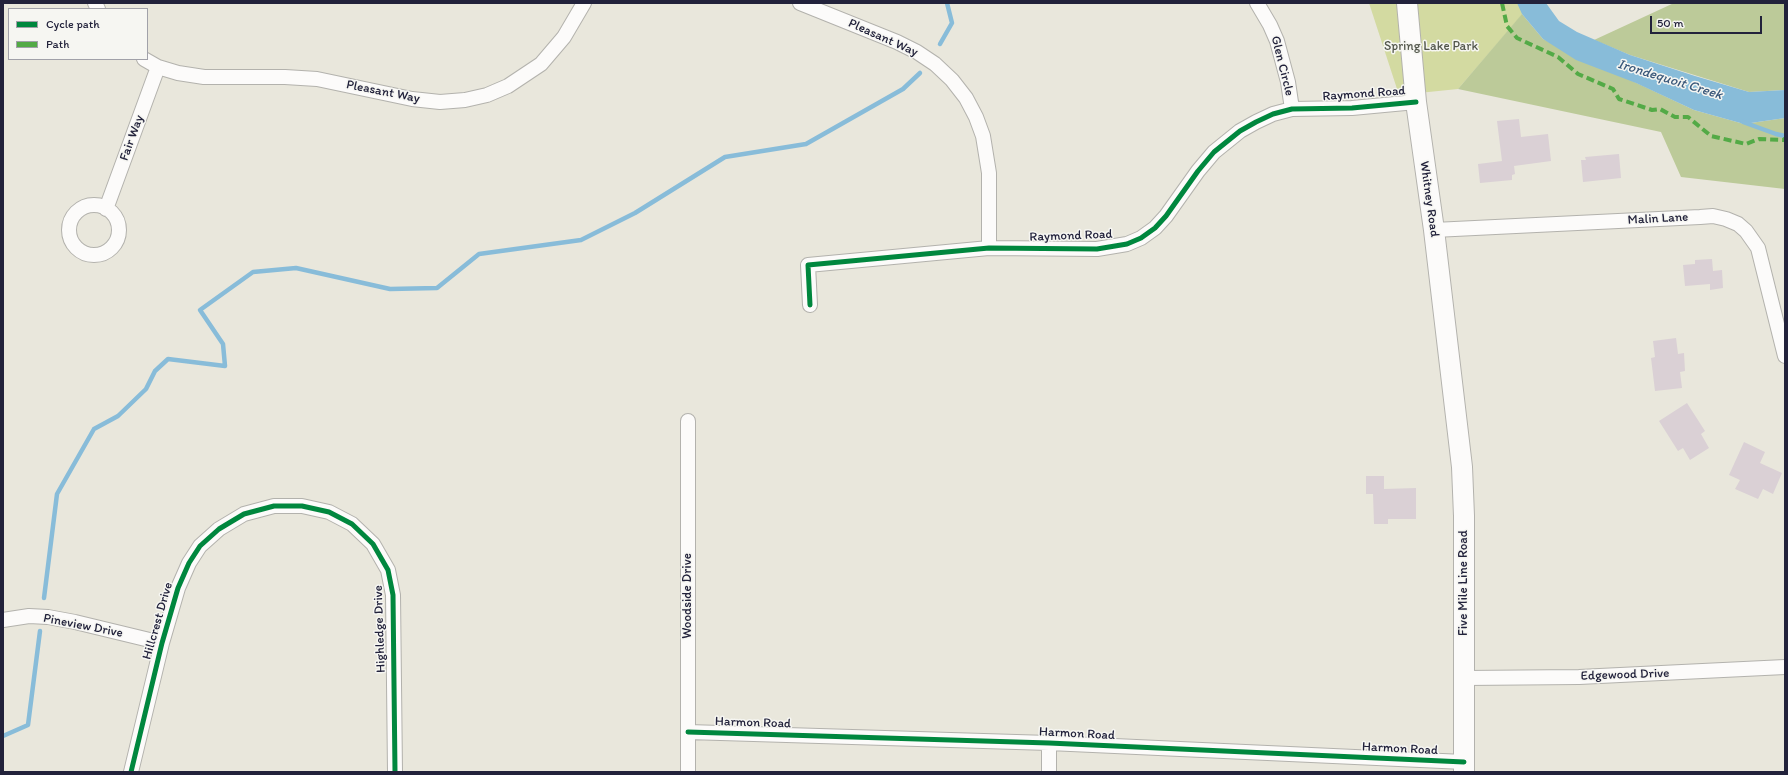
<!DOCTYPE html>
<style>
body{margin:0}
#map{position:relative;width:1788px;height:775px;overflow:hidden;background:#e9e7dc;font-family:Itim,sans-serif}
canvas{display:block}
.frame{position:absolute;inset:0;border:4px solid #22223b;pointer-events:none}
.legend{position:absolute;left:8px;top:8px;width:140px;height:52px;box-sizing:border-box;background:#f6f6f2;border:1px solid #a1a1a9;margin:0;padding:5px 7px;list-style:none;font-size:12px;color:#22223b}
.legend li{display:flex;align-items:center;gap:8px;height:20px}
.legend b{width:20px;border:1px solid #a1a1a9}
.scale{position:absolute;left:1650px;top:16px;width:112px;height:18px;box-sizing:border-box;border:2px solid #22223b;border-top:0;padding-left:5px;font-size:12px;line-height:14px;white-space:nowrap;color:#22223b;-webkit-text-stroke:3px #f6f6f2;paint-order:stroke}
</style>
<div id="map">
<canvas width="1788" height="775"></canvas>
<div class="frame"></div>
<ul class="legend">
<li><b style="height:5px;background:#00873e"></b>Cycle path</li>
<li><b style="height:5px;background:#53aa46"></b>Path</li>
</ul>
<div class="scale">50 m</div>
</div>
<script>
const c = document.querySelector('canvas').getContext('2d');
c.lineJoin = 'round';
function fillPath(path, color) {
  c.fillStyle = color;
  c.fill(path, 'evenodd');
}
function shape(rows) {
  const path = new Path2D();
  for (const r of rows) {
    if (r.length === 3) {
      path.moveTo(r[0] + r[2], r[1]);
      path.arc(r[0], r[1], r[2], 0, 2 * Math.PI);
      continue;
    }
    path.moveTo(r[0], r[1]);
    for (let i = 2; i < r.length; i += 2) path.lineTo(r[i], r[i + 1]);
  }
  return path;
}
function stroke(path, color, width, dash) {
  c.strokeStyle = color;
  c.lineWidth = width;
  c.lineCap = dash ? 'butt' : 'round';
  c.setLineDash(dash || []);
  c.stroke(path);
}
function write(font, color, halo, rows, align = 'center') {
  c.font = font + ' Itim,sans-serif';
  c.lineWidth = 3;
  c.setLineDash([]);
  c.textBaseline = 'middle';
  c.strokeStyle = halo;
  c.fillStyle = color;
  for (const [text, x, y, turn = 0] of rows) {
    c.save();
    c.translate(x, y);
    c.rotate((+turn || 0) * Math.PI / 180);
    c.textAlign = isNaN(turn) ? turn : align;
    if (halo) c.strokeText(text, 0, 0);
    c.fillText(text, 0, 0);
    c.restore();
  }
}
const green = shape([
 [1369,3,1526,3,1528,8,1458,89,1399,95]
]);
const forest = shape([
 [1674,3,1785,3,1785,90,1749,92,1630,55,1594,40],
 [1522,14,1543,39,1694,110,1744,124,1785,118,1785,189,1681,177,1661,132,1458,89]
]);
const water = shape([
 [1517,3,1546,3,1559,21,1577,32,1630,55,1695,76,1749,92,1785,90,1785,118,1744,124,1694,110,1636,83,1576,60,1543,39,1522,14]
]);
const stream = shape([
 [940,44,952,23,947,3],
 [1743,122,1776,134,1785,136],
 [44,598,57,494,94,429,118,416,146,389,155,371,168,359,225,366,223,344,200,310,253,272,296,268,390,289,437,288,479,254,581,240,635,213,725,157,806,144,903,89,920,73],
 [3,736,28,725,40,631]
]);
const building = shape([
 [1519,119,1521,137,1548,134,1551,161,1514,166,1515,174,1512,175,1512,180,1480,183,1478,164,1502,161,1497,121],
 [1619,154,1621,178,1583,182,1581,160,1586,160,1585,157],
 [1712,259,1713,271,1722,270,1723,288,1710,290,1710,284,1685,286,1683,265,1695,264,1695,260],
 [1676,338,1678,354,1684,353,1685,371,1680,372,1682,388,1655,391,1651,358,1655,357,1653,341],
 [1687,403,1705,431,1701,434,1709,448,1690,460,1683,448,1678,451,1659,421],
 [1744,442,1765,452,1760,463,1782,473,1773,494,1763,489,1758,499,1735,489,1740,480,1729,475],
 [1366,476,1384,476,1384,489,1416,488,1416,519,1388,519,1388,524,1374,524,1373,494,1366,494]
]);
const minor = shape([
 [95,3,98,9],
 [800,3,897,42,917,52,935,64,952,80,966,98,976,117,983,136,989,173,989,248],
 [1257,3,1270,25,1277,41,1288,82,1292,109],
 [144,59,158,67,178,73,204,77,285,77,317,79,412,99,440,102,465,100,487,95,508,86,541,64,564,37,584,3],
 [94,230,25],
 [106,209,158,67],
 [1434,230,1700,217,1713,216,1726,219,1738,224,1746,231,1758,248,1785,356],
 [810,305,808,265,989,248,1097,249,1127,244,1141,238,1155,228,1166,216,1198,171,1214,152,1240,131,1256,122,1273,114,1292,109,1352,108,1416,102],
 [688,421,688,772],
 [3,620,29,616,48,617,75,622,162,643],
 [1465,678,1579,677,1785,667],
 [688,732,1049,743,1464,762],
 [1049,743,1049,772],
 [131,772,162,643,178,588,189,563,200,546,219,529,244,514,274,506,302,506,329,512,352,524,373,544,388,570,393,595,395,772]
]);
const secondary = shape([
 [1407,3,1416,102,1434,230,1462,467,1464,516,1464,772]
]);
const quiet = shape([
 [1502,3,1507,26,1517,38,1558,57,1578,74,1613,89,1619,99,1652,110,1660,109,1675,117,1688,117,1711,136,1746,144,1759,139,1784,140,1785,138]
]);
const cycleway = shape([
 [810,305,808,265,989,248,1097,249,1127,244,1141,238,1155,228,1166,216,1198,171,1214,152,1240,131,1256,122,1273,114,1292,109,1352,108,1416,102],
 [688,732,1049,743,1464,762],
 [131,772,162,643,178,588,189,563,200,546,219,529,244,514,274,506,302,506,329,512,352,524,373,544,388,570,393,595,395,772]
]);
const streetNames = [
 ["Pleasant Way",883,38,24],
 ["Glen Circle",1282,66,76],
 ["Pleasant Way",383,92,11],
 ["Raymond Road",1364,94,-4],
 ["Fair Way",132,138,-70],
 ["Whitney Road",1429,199,82],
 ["Malin Lane",1658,219,-3],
 ["Raymond Road",1071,236,-2],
 ["Five Mile Line Road",1464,583,-90],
 ["Woodside Drive",688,596,-90],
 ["Hillcrest Drive",158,621,-74],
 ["Pineview Drive",83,626,11],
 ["Highledge Drive",380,629,-92],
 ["Edgewood Drive",1625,675,-2],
 ["Harmon Road",753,723,2],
 ["Harmon Road",1077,734,3],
 ["Harmon Road",1400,749,3]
];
const parkNames = [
 ["Spring Lake Park",1431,47]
];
const waterNames = [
 ["Irondequoit Creek",1670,80,17]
];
fillPath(green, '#d3daa1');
fillPath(forest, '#bcca99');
fillPath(water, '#88bcd9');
stroke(stream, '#88bcd9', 4.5);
fillPath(building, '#dad0d5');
stroke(minor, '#b3b2ad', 16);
stroke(secondary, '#b3b2ad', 22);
stroke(minor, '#fcfbfa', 14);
stroke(secondary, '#fcfbfa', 20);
stroke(quiet, '#53aa46', 4, [8, 4]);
stroke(cycleway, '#00873e', 5);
write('13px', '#22223b', '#f6f6f2', streetNames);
write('13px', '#52564b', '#f6f6f2', parkNames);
write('italic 14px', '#3a587a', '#f6f6f2', waterNames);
</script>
